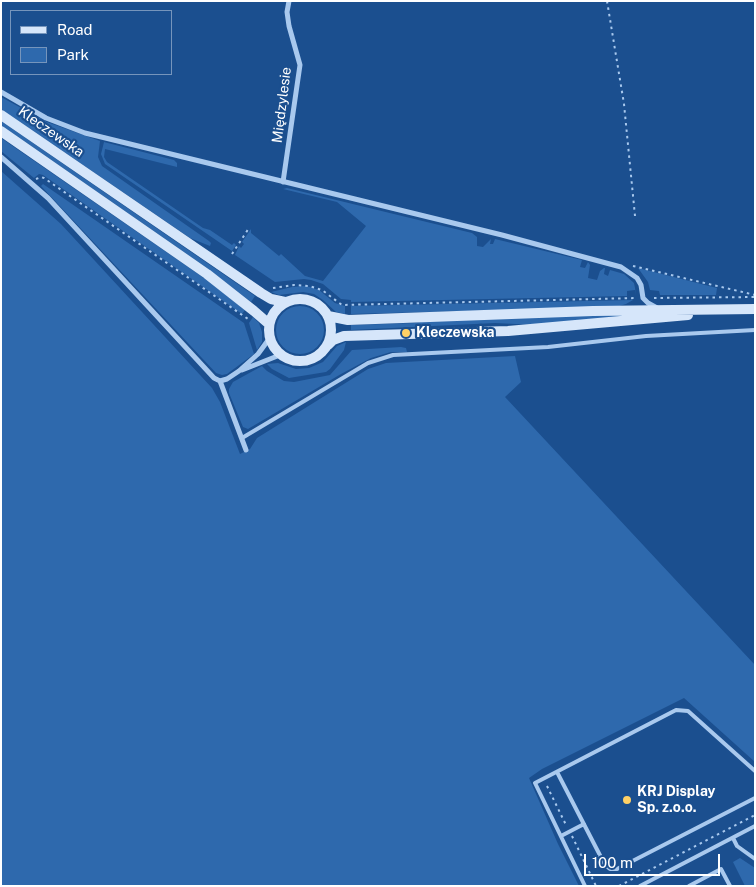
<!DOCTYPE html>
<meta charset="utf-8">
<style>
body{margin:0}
#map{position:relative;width:756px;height:887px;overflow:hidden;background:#1b4f8f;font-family:"Public Sans",sans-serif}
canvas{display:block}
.frame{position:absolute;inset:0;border:2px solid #fff;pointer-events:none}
.legend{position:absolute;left:10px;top:10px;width:162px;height:65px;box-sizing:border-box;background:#1b4f8f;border:1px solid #7695bc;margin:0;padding:6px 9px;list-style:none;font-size:15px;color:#fff}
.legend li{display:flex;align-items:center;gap:10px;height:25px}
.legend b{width:25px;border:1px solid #7695bc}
.scale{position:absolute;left:584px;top:854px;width:136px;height:22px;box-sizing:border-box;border:2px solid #fff;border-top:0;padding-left:6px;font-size:15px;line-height:18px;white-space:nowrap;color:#fff;-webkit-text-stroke:4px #1b4f8f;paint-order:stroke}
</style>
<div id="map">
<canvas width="756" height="887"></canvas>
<div class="frame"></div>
<ul class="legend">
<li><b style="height:6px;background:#d6e6fa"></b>Road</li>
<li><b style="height:14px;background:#2e69ad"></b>Park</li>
</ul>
<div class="scale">100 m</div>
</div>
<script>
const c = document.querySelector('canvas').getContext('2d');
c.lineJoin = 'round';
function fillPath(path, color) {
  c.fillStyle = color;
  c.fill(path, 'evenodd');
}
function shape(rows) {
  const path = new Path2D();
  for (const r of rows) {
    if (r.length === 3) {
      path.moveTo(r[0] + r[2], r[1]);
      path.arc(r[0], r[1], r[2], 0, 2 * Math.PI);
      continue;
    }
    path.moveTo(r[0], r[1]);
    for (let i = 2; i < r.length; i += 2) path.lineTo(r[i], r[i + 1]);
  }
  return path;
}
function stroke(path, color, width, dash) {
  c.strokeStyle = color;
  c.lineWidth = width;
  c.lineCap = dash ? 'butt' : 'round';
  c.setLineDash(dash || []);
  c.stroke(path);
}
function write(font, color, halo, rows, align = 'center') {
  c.font = font + ' "Public Sans",sans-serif';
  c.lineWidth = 4.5;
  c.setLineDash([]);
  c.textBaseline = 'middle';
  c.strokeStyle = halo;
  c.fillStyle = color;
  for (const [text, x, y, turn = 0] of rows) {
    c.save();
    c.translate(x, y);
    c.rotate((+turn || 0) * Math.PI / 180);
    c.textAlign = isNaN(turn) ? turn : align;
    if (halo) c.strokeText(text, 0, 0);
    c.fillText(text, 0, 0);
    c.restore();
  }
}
const green = shape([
 [1,97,47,122,100,141,98,157,102,166,209,241,211,243,210,246,190,238,1,109],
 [1,121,255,296,251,302,207,268,1,125],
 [1,138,204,278,245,310,242,314,43,175,39,174,34,178,1,151],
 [104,142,174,160,177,163,177,167,105,149,104,157,107,162,203,228,210,230,232,245,234,243,236,245,232,251,105,164,101,154],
 [1,171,61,224,212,388,220,402,240,454,250,449,257,438,368,369,386,363,515,356,521,382,505,397,755,665,755,762,684,698,542,769,529,778,558,844,579,886,1,886],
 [43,184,244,323,254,354,227,374,222,375,216,373,41,186],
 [287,188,472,233,477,237,477,246,483,247,491,239,490,244,493,244,495,239,582,260,580,267,585,268,588,262,590,265,588,278,597,280,600,271,604,268,605,268,604,274,608,276,610,270,624,274,634,283,635,288,636,296,635,290,627,291,627,296,351,302,351,300,341,299,323,284,311,280,304,279,275,282,235,255,239,246,241,248,244,244,242,242,251,229,251,233,279,256,281,254,305,276,323,281,366,226,337,202,283,189],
 [638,268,717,288,716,295,660,295,659,291,650,290,648,282],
 [306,286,319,290,335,303,345,306,345,314,336,312,323,300,314,294,303,292,279,295,271,292,292,287],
 [633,300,626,304,616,307,351,314,351,306],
 [300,330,24],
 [669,312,536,325,495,323,351,330,351,325,415,323,441,319],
 [253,317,259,323,262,332,262,342,257,350,249,323],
 [346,342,344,350,330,369,326,372,289,378,272,369,267,364,278,363,296,369,309,368,323,362,337,346],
 [401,347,406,348,407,352,391,352,371,358,341,374,248,429,243,427,229,393,229,389,233,382,262,366,267,371,284,381,294,382,330,375,352,350],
 [740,858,755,868,755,886,745,886,733,862]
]);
const path = shape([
 [607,1,624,104,635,216],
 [36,179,41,177,44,178,248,319],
 [232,254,249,228],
 [633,266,755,295],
 [273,288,294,285,309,286,322,290,342,305,637,298],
 [654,298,755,297],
 [547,786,566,825],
 [572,836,596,886],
 [619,886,755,815]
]);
const service = shape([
 [242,438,368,363,393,355,548,347,646,336,755,330],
 [557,772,605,865,610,869,617,869,755,798],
 [561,836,584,824],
 [733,838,737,846,755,859],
 [585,886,535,783,676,710,688,711,755,771],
 [640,886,755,826],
 [689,886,721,869,730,886]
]);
const minor = shape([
 [1,92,46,118,85,133,502,235,621,267,637,278,641,285,643,298,648,303,657,308],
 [1,157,48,198,214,378,220,381,227,379,239,371,258,354,269,339],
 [283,182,300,65,289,26,287,12,289,1],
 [242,370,280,355],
 [220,381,246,450]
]);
const secondary = shape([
 [1,115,261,293,271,299,285,302],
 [1,131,207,274,254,311,269,324],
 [300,330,31],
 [328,316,348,320,593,311,755,309],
 [328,345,333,340,344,336,508,331,688,315]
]);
const markers = [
 [406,333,5,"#ffd166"],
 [627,800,5,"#ffd166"]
];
const streetNames = [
 ["Międzylesie",282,105,-83],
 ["Kleczewska",51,132,35]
];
const poiNames = [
 ["Kleczewska",416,333],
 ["KRJ Display",637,792],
 ["Sp. z.o.o.",637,808]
];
fillPath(green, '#2e69ad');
stroke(path, '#a9c9ee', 2, [2.5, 4]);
stroke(service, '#a9c9ee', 4);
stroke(minor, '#a9c9ee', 5);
stroke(secondary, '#d6e6fa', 10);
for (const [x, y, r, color] of markers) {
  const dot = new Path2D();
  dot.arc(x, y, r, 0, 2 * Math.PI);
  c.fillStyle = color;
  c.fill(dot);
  stroke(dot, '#1b4f8f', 2);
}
write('14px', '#fff', '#1b4f8f', streetNames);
write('bold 14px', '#fff', '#1b4f8f', poiNames, 'left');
</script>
